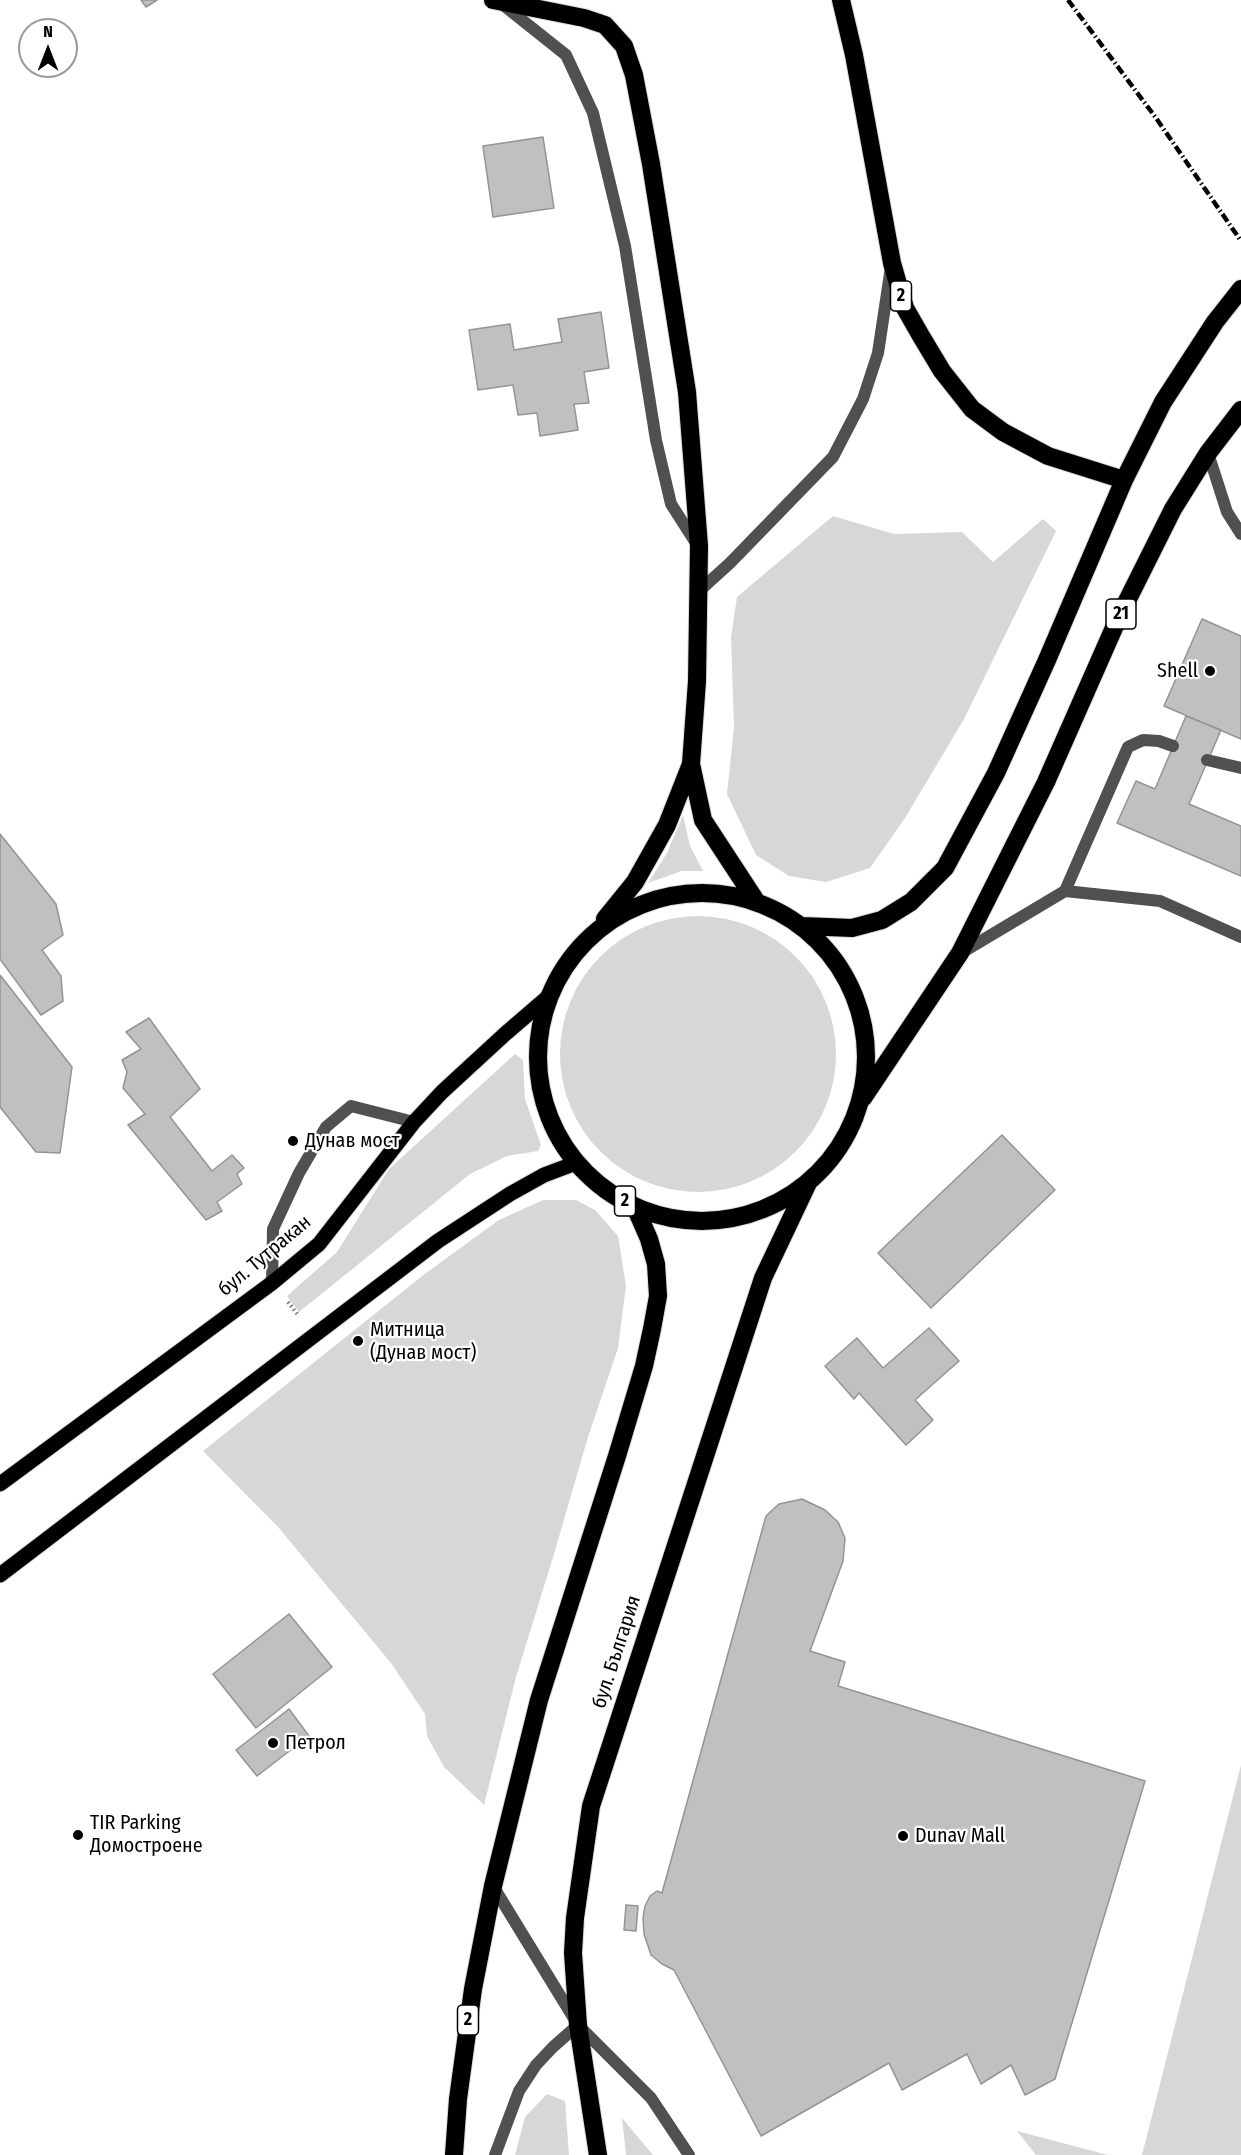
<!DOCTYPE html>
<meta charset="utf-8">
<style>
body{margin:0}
#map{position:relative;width:1241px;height:2155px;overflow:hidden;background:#fff;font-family:"Fira Sans Condensed",sans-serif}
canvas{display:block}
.north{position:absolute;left:18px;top:18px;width:60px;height:60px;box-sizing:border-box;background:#fff;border:2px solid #999;border-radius:50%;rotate:0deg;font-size:16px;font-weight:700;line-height:24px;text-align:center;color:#000}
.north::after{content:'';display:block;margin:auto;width:21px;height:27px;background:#000;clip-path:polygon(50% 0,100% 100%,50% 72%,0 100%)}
</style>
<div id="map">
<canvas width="1241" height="2155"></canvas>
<div class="north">N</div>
</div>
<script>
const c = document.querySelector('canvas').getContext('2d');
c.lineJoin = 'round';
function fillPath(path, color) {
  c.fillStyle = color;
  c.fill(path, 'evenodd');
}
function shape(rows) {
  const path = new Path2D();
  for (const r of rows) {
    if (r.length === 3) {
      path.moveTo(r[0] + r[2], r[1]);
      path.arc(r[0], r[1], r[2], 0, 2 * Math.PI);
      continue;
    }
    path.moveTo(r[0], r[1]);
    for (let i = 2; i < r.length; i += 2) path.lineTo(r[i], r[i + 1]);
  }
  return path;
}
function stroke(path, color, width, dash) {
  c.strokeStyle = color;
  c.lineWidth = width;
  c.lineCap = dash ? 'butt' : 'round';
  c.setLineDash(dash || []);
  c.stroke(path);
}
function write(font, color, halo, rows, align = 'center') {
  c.font = font + ' "Fira Sans Condensed",sans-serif';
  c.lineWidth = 4.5;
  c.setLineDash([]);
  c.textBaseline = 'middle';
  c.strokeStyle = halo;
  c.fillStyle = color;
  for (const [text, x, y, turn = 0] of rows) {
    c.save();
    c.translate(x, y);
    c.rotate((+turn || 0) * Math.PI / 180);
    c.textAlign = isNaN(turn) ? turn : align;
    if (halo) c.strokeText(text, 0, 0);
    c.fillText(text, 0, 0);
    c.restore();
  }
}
const green = shape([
 [833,516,894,534,962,532,993,562,1043,519,1056,531,964,719,905,818,870,868,826,882,789,876,756,855,727,794,734,727,731,637,737,597],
 [683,815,690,846,703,871,682,871,648,883,667,853],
 [698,1054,138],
 [515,1054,523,1060,525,1099,541,1145,538,1151,507,1156,470,1174,299,1312,287,1296,337,1252,389,1169],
 [543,1200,576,1200,595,1210,618,1236,626,1286,618,1348,588,1437,554,1554,516,1677,484,1805,444,1767,427,1736,425,1714,391,1663,278,1527,203,1451,426,1273,499,1220],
 [1241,1765,1241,2155,1142,2155],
 [547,2094,565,2101,569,2155,515,2155,525,2117],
 [622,2118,653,2155,626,2155],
 [1017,2131,1108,2155,1036,2155]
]);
const building = shape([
 [141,0,157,0,146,7,141,0],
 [543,137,554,208,493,217,483,146,543,137],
 [601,312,609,368,584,372,589,403,574,404,578,430,540,436,537,413,518,415,513,385,478,390,469,330,510,324,514,350,562,342,558,319,601,312],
 [1202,619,1241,636,1241,739,1164,706,1202,619],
 [1186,716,1221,730,1189,804,1241,826,1241,876,1117,823,1136,781,1155,789,1186,716],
 [0,834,56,904,63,935,42,950,61,976,63,1001,41,1015,0,959,0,834],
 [0,975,72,1067,60,1153,36,1152,0,1107,0,975],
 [149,1018,200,1089,170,1117,212,1171,232,1155,244,1168,237,1174,242,1184,217,1202,222,1211,206,1220,128,1125,145,1114,123,1088,127,1072,122,1060,141,1049,126,1032,149,1018],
 [1002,1135,1055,1190,931,1308,878,1253,1002,1135],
 [929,1328,959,1361,915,1400,933,1420,906,1445,859,1393,854,1399,825,1366,857,1338,883,1368,929,1328],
 [802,1499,825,1510,838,1522,845,1538,843,1561,810,1651,845,1662,838,1686,1145,1781,1055,2079,1025,2095,1011,2065,981,2084,967,2054,902,2090,889,2063,761,2136,674,1970,662,1964,651,1955,644,1934,643,1918,645,1906,650,1896,657,1891,662,1893,766,1516,779,1504,802,1499],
 [289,1614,332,1667,256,1728,213,1674,289,1614],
 [289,1709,309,1736,257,1776,236,1750,289,1709],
 [626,1905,638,1906,636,1931,624,1930,626,1905]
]);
const path = shape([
 [288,1302,298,1315]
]);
const lane = shape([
 [1208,453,1227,512,1241,534],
 [698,592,730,563,833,457,863,399,878,353,891,267],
 [1207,760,1241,768],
 [1065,891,1128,747,1143,740,1159,741,1173,746],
 [961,953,1065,891,1160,901,1241,937],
 [272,1283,273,1229,299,1173,326,1127,351,1106,414,1122]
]);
const street = shape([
 [502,4,566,55,593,113,625,246,656,440,671,504,696,543],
 [493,1886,578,2025,651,2098,689,2155],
 [495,2155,519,2091,536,2065,553,2047,578,2025]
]);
const primary = shape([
 [0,1484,272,1283,319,1244,414,1122,442,1092,505,1034,548,997],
 [0,1575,438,1241,510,1194,544,1175,576,1163]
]);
const highway = shape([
 [493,0,584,18,605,25,624,46,634,75,651,164,687,392,699,546,697,681,691,764,703,820,756,901],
 [841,0,854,55,892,263,905,308,921,336,942,371,972,409,1003,432,1048,456,1124,480],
 [702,1057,164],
 [605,919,635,882,667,825,691,764],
 [802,926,852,928,882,920,911,902,945,868,996,773,1047,660,1124,480,1163,402,1215,322,1241,289],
 [863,1098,960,953,1046,782,1117,621,1173,509,1208,453,1241,410],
 [454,2155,458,2099,473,1989,493,1886,539,1700,617,1456,644,1366,652,1329,658,1296,656,1264,649,1239,635,1207],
 [598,2155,578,2025,573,1953,575,1918,591,1806,763,1278,808,1183]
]);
const rail = shape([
 [1068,0,1156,118,1241,241]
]);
const markers = [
 [1210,671,6,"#000"],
 [293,1141,6,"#000"],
 [358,1341,6,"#000"],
 [273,1743,6,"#000"],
 [78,1835,6,"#000"],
 [903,1836,6,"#000"]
];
const shields = [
 [901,296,21],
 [1121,614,30],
 [625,1201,21],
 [468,2020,21]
];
const shieldNames = [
 ["2",901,296],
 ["21",1121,614],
 ["2",625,1201],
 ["2",468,2020]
];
const poiNames = [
 ["Shell",1198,671,"right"],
 ["Дунав мост",305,1141],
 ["Митница",370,1330],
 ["(Дунав мост)",370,1353],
 ["Петрол",285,1743],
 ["TIR Parking",90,1823],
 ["Домостроене",90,1846],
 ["Dunav Mall",915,1836]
];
const streetNames = [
 ["бул. Тутракан",265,1256,-40],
 ["бул. България",617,1652,-72]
];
fillPath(green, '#d7d7d7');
fillPath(building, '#c0c0c0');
stroke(building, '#949494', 1.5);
stroke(primary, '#dbdbdb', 17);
stroke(highway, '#dbdbdb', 20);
stroke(path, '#727272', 4, [1.5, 3]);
stroke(lane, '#505050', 12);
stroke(street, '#505050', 12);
stroke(primary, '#000', 15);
stroke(highway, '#000', 18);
stroke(rail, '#000', 4.5, [9, 3, 1.5, 3]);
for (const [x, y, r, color] of markers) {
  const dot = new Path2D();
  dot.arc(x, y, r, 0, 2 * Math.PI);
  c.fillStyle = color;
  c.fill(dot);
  stroke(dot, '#fff', 2);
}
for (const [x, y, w] of shields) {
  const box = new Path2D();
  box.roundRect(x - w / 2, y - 15, w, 30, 4.5);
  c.fillStyle = '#fff';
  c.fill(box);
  stroke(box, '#000', 1.5);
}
write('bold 18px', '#000', null, shieldNames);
write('20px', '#000', '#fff', poiNames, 'left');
write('20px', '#000', '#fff', streetNames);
</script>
